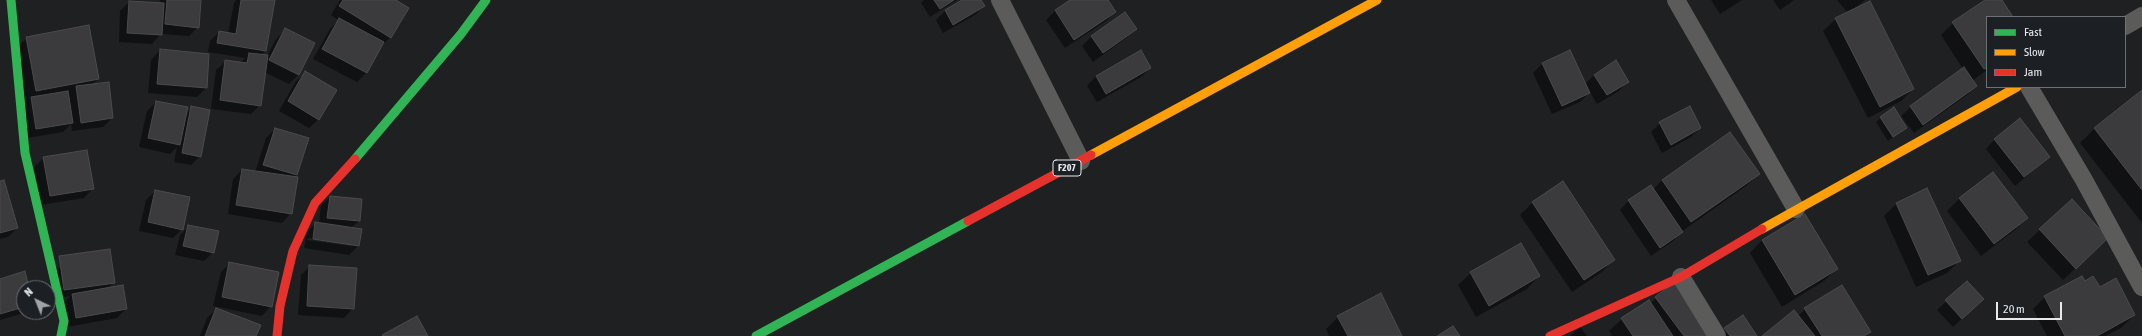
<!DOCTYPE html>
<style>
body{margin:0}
#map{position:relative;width:2142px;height:336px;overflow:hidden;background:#1e2022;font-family:"Asap Condensed",sans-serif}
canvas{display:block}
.legend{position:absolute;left:1986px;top:16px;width:140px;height:72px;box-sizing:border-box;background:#1c2024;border:1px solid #6d7174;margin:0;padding:5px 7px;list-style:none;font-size:12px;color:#e7eaed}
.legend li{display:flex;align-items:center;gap:8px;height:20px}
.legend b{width:20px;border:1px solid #6d7174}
.north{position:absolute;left:16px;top:280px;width:40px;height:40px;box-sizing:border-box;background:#1c2024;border:1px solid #6d7174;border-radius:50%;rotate:317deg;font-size:11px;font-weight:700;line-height:16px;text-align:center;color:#e7eaed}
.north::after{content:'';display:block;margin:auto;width:14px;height:18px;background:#a1a3a6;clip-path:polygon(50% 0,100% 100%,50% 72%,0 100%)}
.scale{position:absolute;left:1996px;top:302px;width:66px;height:18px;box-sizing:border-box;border:2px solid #e7eaed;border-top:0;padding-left:5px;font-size:12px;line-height:14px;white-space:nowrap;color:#e7eaed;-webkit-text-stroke:3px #1c2024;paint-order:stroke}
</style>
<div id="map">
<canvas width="2142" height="336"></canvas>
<ul class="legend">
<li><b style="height:5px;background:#30b455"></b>Fast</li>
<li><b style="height:5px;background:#ff9f0a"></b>Slow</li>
<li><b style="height:5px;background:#e5322d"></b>Jam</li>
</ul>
<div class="north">N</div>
<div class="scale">20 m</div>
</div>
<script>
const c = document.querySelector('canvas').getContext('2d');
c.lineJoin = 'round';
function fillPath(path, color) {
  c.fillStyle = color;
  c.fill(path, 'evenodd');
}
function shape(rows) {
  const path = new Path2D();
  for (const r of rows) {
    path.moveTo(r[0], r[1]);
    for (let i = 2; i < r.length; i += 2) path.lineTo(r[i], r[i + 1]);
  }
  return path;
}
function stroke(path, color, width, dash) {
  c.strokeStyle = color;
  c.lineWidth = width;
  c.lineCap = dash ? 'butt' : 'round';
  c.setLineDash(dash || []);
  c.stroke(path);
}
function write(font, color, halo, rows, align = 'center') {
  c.font = font + ' "Asap Condensed",sans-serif';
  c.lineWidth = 3;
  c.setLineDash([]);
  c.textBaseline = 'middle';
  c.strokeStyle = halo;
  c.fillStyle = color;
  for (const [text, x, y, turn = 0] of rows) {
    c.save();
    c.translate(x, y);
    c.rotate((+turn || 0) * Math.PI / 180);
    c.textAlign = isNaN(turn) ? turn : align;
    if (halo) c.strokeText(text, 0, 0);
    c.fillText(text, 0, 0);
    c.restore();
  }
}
const shadow = shape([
 [160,0,200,0,198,27,189,36,161,34,152,44,119,42,120,11,129,2,159,4],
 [236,0,274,0,265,51,261,55,267,56,276,39,285,30,298,75,289,84,264,72,260,105,251,114,211,109,216,70,226,61,240,63,245,58,208,52,210,41,219,32,228,34,234,3],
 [340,0,394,0,408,9,390,38,381,46,366,73,357,82,313,59,330,29,338,20,331,15],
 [924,0,957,0,930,17,921,3],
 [964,0,980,0,984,6,975,15,943,33,936,20,945,11],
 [1071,0,1107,0,1115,12,1106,21,1065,48,1046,20,1055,11],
 [1711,0,1742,0,1720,14],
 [1773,0,1794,0,1780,10],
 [1837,0,1865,0,1855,8,1913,89,1901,101,1868,118,1823,31,1836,19,1848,13],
 [1987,0,2000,0,2012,17,1987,17,1987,70,1972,81,1976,86,1967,95,1914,133,1901,116,1911,107,1963,69,1941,35,1953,23],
 [1124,13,1136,29,1126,38,1093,62,1082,46,1091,37],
 [89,26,98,79,92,85,112,118,103,127,72,131,71,124,63,132,27,138,14,50,27,38],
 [160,50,206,88,197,97,148,93,151,60],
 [1570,51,1585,84,1594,75,1616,62,1628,81,1619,91,1597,104,1590,92,1580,102,1552,114,1533,73,1542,64],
 [1150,68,1141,77,1097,102,1087,86,1096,76],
 [306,72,319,119,309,128,279,111,296,81],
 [2142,91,2142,223,2080,143,2094,129],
 [156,102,186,113,192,107,200,156,191,165,174,162,177,147,170,154,139,147,147,111],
 [1881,117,1906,127,1888,141,1876,122],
 [1660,123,1700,128,1691,137,1662,153,1651,132],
 [275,129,297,175,294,178,291,213,282,223,228,214,233,179,242,170,255,172,266,138],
 [1995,139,2049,157,2015,186,1986,149],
 [44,158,93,188,84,198,41,205,34,167],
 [1759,174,1746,186,1681,232,1673,241,1651,256,1620,210,1629,200,1653,190,1662,180],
 [0,182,17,228,8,237,0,239],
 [1927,189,1959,261,1947,273,1916,287,1884,216,1896,204],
 [155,191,182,229,173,238,139,231,146,200],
 [330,197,361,200,359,221,351,228,360,230,358,246,349,255,304,248,307,232,316,223,319,223,321,206],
 [308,238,352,244,352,246,307,240],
 [1960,198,2027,218,2015,230,1981,256,1947,211],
 [2072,200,2095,250,2063,280,2027,242],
 [1533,202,1614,259,1602,272,1572,292,1520,215],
 [189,226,213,252,204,261,175,255,180,235],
 [1762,240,1837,269,1824,281,1782,307,1750,253],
 [230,263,271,306,262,316,213,306,221,272],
 [51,266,114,282,108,288,126,309,117,318,67,327,63,304,70,296,55,299],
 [310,266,353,308,344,318,298,315,301,275],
 [1471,273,1539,276,1527,289,1476,317,1458,285],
 [0,280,28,288,24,288,24,313,0,320],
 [1967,282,1973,308,1953,327,1937,310],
 [2085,283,2100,288,2134,315,2121,328,2105,336,2047,336,2033,309,2045,297],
 [1656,298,1712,336,1610,336,1612,335,1609,331,1622,319,1648,301,1650,304],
 [216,309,255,336,200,336,207,318],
 [1805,309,1870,332,1865,336,1764,336,1798,316],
 [1338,317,1401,336,1329,336,1326,329],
 [1580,327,1587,336,1570,336],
 [1725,328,1756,336,1717,336]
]);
const building = shape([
 [167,0,201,0,199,28,165,24,167,0],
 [241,0,275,0,266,51,217,43,219,31,236,34,241,0],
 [343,0,396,0,409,8,391,38,339,6,343,0],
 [934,0,954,0,940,9,934,0],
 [962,0,981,0,985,6,953,25,945,10,962,0],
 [1070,0,1108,0,1116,12,1074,40,1055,10,1070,0],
 [1985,0,2002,0,2013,17,1987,17,1987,68,1984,69,1952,22,1985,0],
 [129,1,164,3,162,35,127,33,129,1],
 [1870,1,1914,89,1880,107,1835,18,1870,1],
 [1125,12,1137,29,1103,53,1091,36,1125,12],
 [339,18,384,42,367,73,322,49,339,18],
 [89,25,99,79,36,91,26,37,89,25],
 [285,28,315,43,299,75,269,60,285,28],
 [160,49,209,54,207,88,157,84,160,49],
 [1141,50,1151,68,1106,94,1096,76,1141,50],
 [1570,50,1590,93,1562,106,1542,63,1570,50],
 [249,53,268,55,261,106,220,100,225,60,247,63,249,53],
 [1616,60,1629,82,1607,95,1594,75,1616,60],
 [1964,67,1977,86,1923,125,1910,106,1964,67],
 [305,71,337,90,319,120,288,101,305,71],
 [109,82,113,118,81,123,76,86,109,82],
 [2142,90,2142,190,2094,128,2142,90],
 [68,91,73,123,36,129,31,97,68,91],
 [156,101,188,107,180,145,148,138,156,101],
 [191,106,210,110,201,157,182,153,191,106],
 [1690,106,1701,128,1671,145,1659,122,1690,106],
 [1894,107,1907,128,1893,137,1880,117,1894,107],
 [2020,118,2050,157,2024,177,1994,139,2020,118],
 [275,128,309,138,297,175,263,165,275,128],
 [1730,132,1760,174,1691,222,1662,180,1730,132],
 [87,150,94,189,50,196,43,157,87,150],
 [242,169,298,177,292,214,236,205,242,169],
 [1993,172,2028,218,1994,244,1959,198,1993,172],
 [4,180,18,228,0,233,0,181,4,180],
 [1563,181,1615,260,1584,280,1532,202,1563,181],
 [1651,185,1683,232,1660,248,1628,200,1651,185],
 [1927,188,1961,261,1928,275,1896,203,1927,188],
 [155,190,190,197,183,230,148,222,155,190],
 [330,196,362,199,360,221,327,218,330,196],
 [2072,199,2108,238,2076,269,2039,229,2072,199],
 [1805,214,1838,269,1795,295,1762,240,1805,214],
 [315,222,362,229,359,246,313,239,315,222],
 [188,225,219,231,214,253,183,246,188,225],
 [1521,243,1540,276,1489,306,1470,272,1521,243],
 [110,249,115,283,64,290,59,256,110,249],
 [229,262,279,272,272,307,222,297,229,262],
 [309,265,357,268,354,309,307,306,309,265],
 [25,271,29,288,24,288,24,307,0,314,0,279,25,271],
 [2082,276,2085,281,2093,276,2100,287,2116,278,2135,315,2097,336,2065,336,2044,296,2082,276],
 [1967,281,1984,299,1962,319,1945,300,1967,281],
 [1674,283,1713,336,1684,336,1655,297,1674,283],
 [123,285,127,309,76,318,72,294,123,285],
 [1842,285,1871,332,1864,336,1822,336,1804,308,1842,285],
 [1381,293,1402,336,1348,336,1337,316,1381,293],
 [1649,300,1673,336,1633,336,1621,318,1649,300],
 [216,308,261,325,256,336,205,336,216,308],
 [1794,310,1815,336,1762,336,1794,310],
 [1743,315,1757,336,1730,336,1724,328,1743,315],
 [417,316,428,336,383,336,382,335,417,316],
 [1453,326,1460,336,1437,336,1453,326]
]);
const street = shape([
 [1000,0,1081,161],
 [1676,0,1796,209],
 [2125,26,2142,16],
 [2029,87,2084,180,2142,287],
 [1681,277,1717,336]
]);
const fast = shape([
 [11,0,25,153,64,321,61,336],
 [355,159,461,34,486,0],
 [756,336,968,221]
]);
const slow = shape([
 [1091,155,1377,0],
 [1762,229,2017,87]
]);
const jam = shape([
 [968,221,1091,155],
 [277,336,280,306,293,251,315,203,355,159],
 [1550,336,1681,277,1762,229]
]);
const shields = [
 [1067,168,28]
];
const shieldNames = [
 ["F207",1067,168]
];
fillPath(shadow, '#0007');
fillPath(building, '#3b3b3d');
stroke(building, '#4b4b4d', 1);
stroke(street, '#5b5b5a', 18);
stroke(fast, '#30b455', 9);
stroke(slow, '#ff9f0a', 9);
stroke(jam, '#e5322d', 9);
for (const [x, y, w] of shields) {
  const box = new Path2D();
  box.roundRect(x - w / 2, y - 8, w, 16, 3);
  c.fillStyle = '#1c2024';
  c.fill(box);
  stroke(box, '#e7eaed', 1);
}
write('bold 10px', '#e7eaed', null, shieldNames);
</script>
